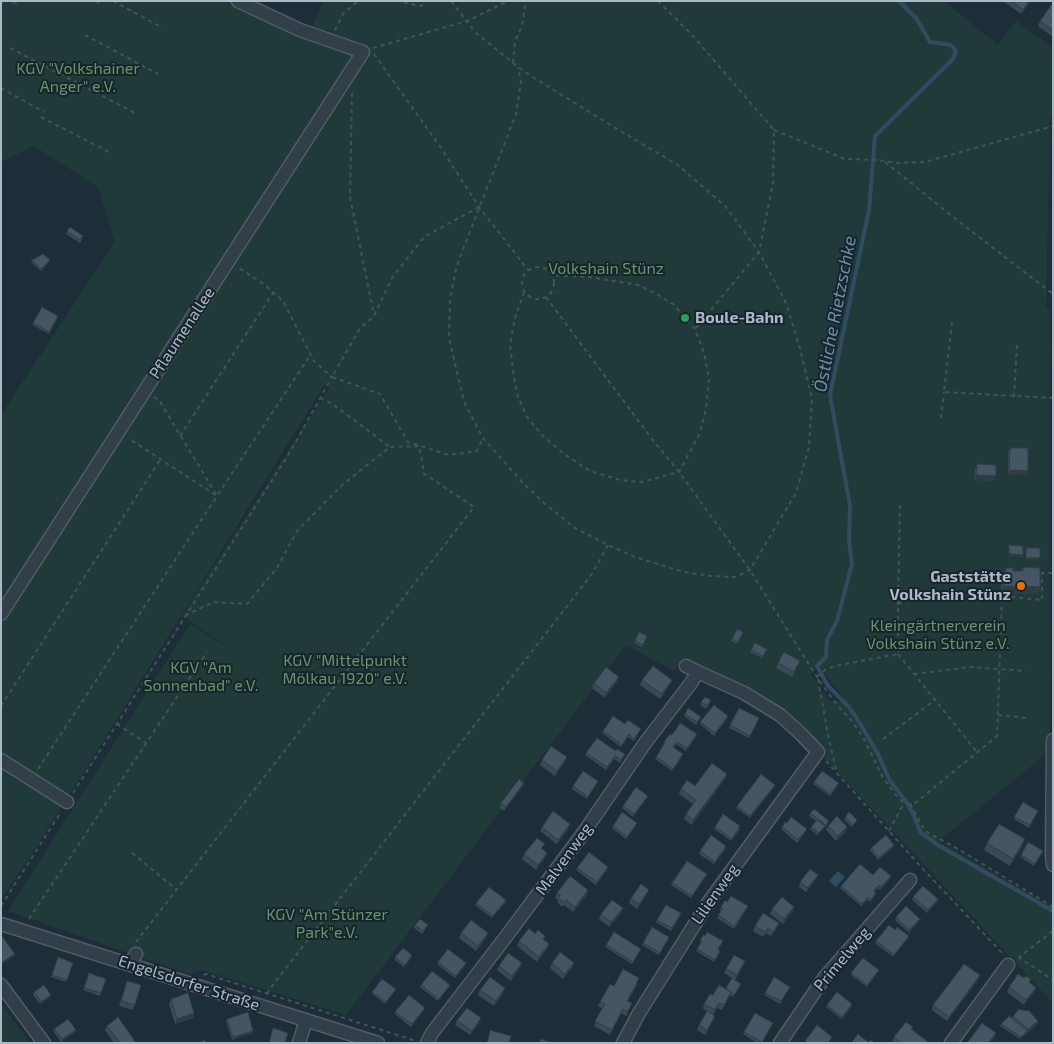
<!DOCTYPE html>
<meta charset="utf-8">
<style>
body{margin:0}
#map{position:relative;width:1054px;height:1044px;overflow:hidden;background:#1e2e39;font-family:"Exo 2",sans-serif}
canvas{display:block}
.frame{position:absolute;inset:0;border:2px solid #acbac6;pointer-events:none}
</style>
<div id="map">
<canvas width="1054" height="1044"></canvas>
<div class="frame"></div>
</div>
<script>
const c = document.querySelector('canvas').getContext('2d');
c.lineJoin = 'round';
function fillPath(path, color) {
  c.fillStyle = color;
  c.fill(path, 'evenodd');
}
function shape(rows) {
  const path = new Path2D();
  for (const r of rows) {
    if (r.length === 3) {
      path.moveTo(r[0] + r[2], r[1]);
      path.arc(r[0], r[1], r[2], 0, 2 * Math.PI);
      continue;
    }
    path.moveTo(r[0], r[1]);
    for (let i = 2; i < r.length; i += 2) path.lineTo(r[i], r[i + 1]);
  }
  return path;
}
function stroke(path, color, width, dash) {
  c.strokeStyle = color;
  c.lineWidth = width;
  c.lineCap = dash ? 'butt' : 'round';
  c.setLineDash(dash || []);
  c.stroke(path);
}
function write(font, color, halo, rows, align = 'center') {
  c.font = font + ' "Exo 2",sans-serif';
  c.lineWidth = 4;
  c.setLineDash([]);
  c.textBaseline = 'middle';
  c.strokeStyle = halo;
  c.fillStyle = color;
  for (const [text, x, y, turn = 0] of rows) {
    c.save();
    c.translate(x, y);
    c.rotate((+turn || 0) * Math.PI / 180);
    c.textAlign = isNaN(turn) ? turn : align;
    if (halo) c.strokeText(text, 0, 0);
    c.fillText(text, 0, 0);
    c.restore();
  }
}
const green = shape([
 [1,1,252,1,311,29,324,1,944,1,998,45,1016,21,1053,48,1053,107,1050,125,1046,307,1050,311,1049,455,1050,751,939,841,1053,908,1053,1003,779,709,703,672,682,659,674,671,626,645,346,1015,202,970,189,974,8,911,190,624,233,651,182,615,329,388,325,384,64,804,1,900,1,415,115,242,98,187,34,146,1,162],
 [821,666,826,676,846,700,830,701,810,674],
 [1,1003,30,1043,1,1043]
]);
const water = shape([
 [838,871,845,877,836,887,829,881]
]);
const stream = shape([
 [899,1,916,18,930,42,951,45,956,51,953,59,875,136,869,210,830,395,850,506,849,541,852,564,837,621,827,640,826,657,817,666,828,686,849,707,861,725,878,754,890,781,905,800,912,812,921,833,933,841,936,844,1053,911]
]);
const path = shape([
 [96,1,101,4],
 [113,1,163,28],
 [396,1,421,6,426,1],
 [451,1,475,32,518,67,531,76,622,132,678,165,726,207,759,252,786,303,799,345,812,398,809,447,796,493,750,570,735,577,711,576,684,572,635,557,608,545,575,528,544,503,523,483,483,438,464,402,449,338,450,298,457,265,516,114,521,82,518,67],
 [658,1,692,35,774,130,773,183,759,252,695,329],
 [335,30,343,14,358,1],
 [85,35,158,74],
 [10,48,135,113],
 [373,48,467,21,508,1],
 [374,54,439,145,479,207,528,270],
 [513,63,515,41,522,26,526,1],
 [1,88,44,112],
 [352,93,350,197,374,315],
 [41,117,111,153],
 [774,130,845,159,877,160,896,163,925,162,1053,126],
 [885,162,953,217,1053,294],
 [479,207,424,237,392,278,374,316,360,328,332,377,380,394,408,442,449,455,477,451,483,438],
 [538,283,16],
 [524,292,515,318,510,345,514,377,518,397,527,417,542,435,564,454,590,471,620,480,642,482,679,472,700,433,706,409,709,379,704,353,695,329,673,304,658,295,639,285,588,277,552,275],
 [546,297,652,439,679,472,750,570,811,668,833,700,851,720,863,737,883,778,896,795,904,803,910,804,914,804,997,736,1002,596,1042,600,1042,573,1053,573],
 [952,322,944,392,1053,398],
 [154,397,159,400,217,496,311,354],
 [1014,397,1017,344],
 [320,398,331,403,390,447],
 [941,418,944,392],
 [180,436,273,293],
 [898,605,900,501],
 [898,654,977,752],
 [914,674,970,667,1026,671],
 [817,677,826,669,835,666,898,654,898,605,907,595,1002,596],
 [818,679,829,740,837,773],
 [1,706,160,460],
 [998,715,1028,718],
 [117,724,146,743],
 [883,739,935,700],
 [826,761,922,868,1004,955],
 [38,769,217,496,128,438],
 [73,793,290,452,332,377,314,361,283,301,265,285,239,268],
 [910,804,925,831,958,849,1053,907],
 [889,831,904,803],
 [132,853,177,890],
 [1,906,61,812],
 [29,919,207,652],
 [136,942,474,507,423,473,423,467,419,446,390,447,342,485,297,531,277,568,247,604,214,602,186,615],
 [1053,954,1053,963],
 [1018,957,1053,980],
 [1018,958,1053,931],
 [204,975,206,974,416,1041],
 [267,994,269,990,414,803,592,574,608,545]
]);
const minor = shape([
 [1,614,363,52,300,30,238,1],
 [1053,740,1052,856,1053,865],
 [1,760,67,802],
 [1,924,378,1043],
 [129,964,136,954],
 [1,985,44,1043],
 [299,1043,306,1020],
 [427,1043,432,1033,505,938,584,832,645,743,691,683,698,672],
 [623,1043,639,1013,708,903,818,752,802,735,780,715,744,693,698,672,686,666],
 [780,1043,824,978,910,880],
 [951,1043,1008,965]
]);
const wall = shape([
 [8,1,18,1,16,5],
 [1003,1,1031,1,1021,14],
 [1053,4,1053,37,1038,26,1040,21],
 [67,231,82,239,80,243,66,234],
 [32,260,49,262,41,271,31,262],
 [57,319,49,334,32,325,33,323],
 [1010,448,1028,471,1026,475,1008,475,1008,453],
 [977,464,996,476,994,481,974,480,975,469],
 [1023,567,1040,587,1038,594,1001,593,1001,578,1004,571,1005,571,1006,568,1013,571,1021,571],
 [639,632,647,636,642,647,634,643],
 [743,632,737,644,731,641,732,639],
 [755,643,767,649,762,658,750,652],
 [800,661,792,677,776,668,778,663],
 [642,680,672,680,670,684,660,699,640,685],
 [617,682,605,698,592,688,594,683],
 [701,702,710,703,706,709,700,705],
 [685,714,701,717,696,725,684,716],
 [727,719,714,736,700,724,700,722],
 [758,721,749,738,729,728,730,725],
 [625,724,641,729,634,741,628,737,621,747,602,733,603,731],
 [672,735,696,737,686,751,676,744,674,748,682,757,672,771,655,759,664,745,663,745,664,742],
 [616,751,625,754,624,756,620,763,614,759,606,770,585,755,586,753],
 [542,760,565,761,555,776,540,765],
 [727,774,725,779,692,825,684,819,686,814,693,804,679,794,681,789,695,786],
 [814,782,838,785,830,796,813,784],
 [524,783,522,787,504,811,500,808,501,803],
 [597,783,587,799,572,789,573,786],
 [775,785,774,787,750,818,736,808,737,806],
 [648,796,647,798,633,817,622,808,623,806],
 [810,813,828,823,825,828,824,827,818,835,810,829,816,821,809,816],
 [1037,813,1029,828,1014,819,1014,817],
 [845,817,856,822,852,827,844,820],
 [787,823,806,831,797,843,781,829,782,827],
 [613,826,636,826,626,839,612,828],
 [828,826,847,827,846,832,836,841,826,830],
 [542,827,568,829,557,844,540,831],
 [715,827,740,829,731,841,714,829],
 [987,843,1022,847,1010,866,984,850],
 [726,848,714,864,699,854,700,851],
 [871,848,893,848,878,860,870,850],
 [1043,851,1034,866,1020,857,1021,855],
 [547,853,545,858,536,870,522,859,524,854],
 [608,867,607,870,596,885,576,870,577,868],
 [707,874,691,898,671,885,672,883],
 [873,875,890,879,880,890,878,888,874,892,876,893,875,896,870,902,867,900,861,906,840,888,841,886],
 [816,879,806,892,799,887,800,882],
 [649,890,647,894,637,909,629,903,631,898],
 [557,893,587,895,573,912,564,905,562,907,557,902,558,900,555,898],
 [913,897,938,899,937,902,927,913,912,900],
 [506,900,505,903,492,918,475,905,476,903],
 [721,907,747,909,734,929,717,918,721,911,720,910],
 [794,907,793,911,783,924,770,914,772,909],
 [621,913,609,927,599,919,601,914],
 [680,916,671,931,656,922,657,920],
 [896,917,919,921,909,933,895,920],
 [415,925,428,925,422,934,414,928],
 [755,926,777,928,771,936,766,933,763,937,753,931],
 [895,930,909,936,908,938,893,957,875,943,876,941],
 [461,933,488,933,486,938,476,951,459,938],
 [535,934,545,936,544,940,549,944,547,949,537,962,517,946,519,941],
 [668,940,659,955,642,945,643,943],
 [700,940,723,941,718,950,720,951,719,953,714,962,696,951,701,943,700,942],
 [606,945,641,949,632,964,605,947],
 [58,957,73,963,66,982,51,977],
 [395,957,411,958,404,967,395,960],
 [438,962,465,965,455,978,437,964],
 [552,963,574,963,572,968,563,979,550,968],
 [499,966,520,968,511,981,497,970],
 [743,966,735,980,724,973,726,969],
 [879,970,878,972,867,987,851,975,851,973],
 [89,973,106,979,100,996,83,990],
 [980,975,978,980,947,1021,932,1010,933,1005],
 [127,981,141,985,133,1010,119,1006],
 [638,983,628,1001,632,1003,626,1016,621,1013,610,1035,594,1026,602,1008,598,1006,600,1002,614,986],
 [741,984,733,997,730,995,722,1010,717,1008,713,1015,703,1009,704,1004,713,995,726,988],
 [421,985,450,985,449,987,438,1001,420,987],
 [1009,987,1036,988,1034,992,1024,1005,1007,992],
 [505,988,503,993,494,1006,478,995,480,990],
 [396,989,395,991,385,1004,372,994,372,992],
 [789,989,780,1004,764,995,765,993],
 [34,992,51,995,50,997,40,1004,33,995],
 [171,999,194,1013,193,1018,175,1024,169,1004],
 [852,1004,851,1007,842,1019,826,1007,827,1005],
 [424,1010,411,1027,395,1014,395,1012],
 [715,1016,713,1021,705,1035,697,1030,699,1025],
 [1013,1016,1038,1021,1036,1026,1020,1039,1000,1026,1001,1024,1012,1018],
 [227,1019,253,1033,232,1040,226,1021],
 [457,1020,479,1023,470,1035,455,1025],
 [773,1023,762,1043,757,1043,743,1034,744,1032],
 [107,1026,135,1041,135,1043,114,1043,105,1030],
 [913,1027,912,1030,926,1043,894,1043,892,1042,894,1037],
 [54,1029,75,1032,61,1042,53,1031]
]);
const shadedWall = shape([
 [1029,1,1031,1,1021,14,1023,10],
 [1009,470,1028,471,1026,475,1008,475],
 [976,475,996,476,994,481,974,480],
 [1009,554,1023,555,1022,557,1008,557],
 [1026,558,1040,558,1039,560,1025,560],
 [1003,586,1040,587,1038,594,1001,593],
 [619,677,617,682,605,698,606,693],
 [672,680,670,684,660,699,662,694],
 [728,716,727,719,714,736,715,733],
 [567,757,565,761,555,776,557,771],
 [727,774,725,779,692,825,693,820],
 [524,783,522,787,504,811,506,807],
 [775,785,774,787,750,818,750,816],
 [648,796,647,798,633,817,634,814],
 [570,824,568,829,557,844,558,840],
 [847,827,846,832,836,841,838,836],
 [1025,839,1022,847,1010,866,1013,859],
 [894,845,893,848,878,860,879,858],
 [547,853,545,858,536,870,538,865],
 [608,867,607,870,596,885,597,882],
 [818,875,816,879,806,892,808,888],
 [891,876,890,879,880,890,881,887],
 [588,890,587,895,573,912,575,907],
 [649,890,647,894,637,909,639,904],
 [938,899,937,902,927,913,928,910],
 [506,900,505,903,492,918,493,916],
 [794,907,793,911,783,924,784,919],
 [623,908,621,913,609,927,611,922],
 [920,919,919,921,909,933,909,930],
 [779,923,777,928,771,936,773,932],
 [488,933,486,938,476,951,478,946],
 [909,936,908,938,893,957,894,955],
 [549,944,547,949,537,962,539,957],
 [15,954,14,956,1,965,1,963],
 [745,961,743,966,735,980,737,975],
 [522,963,520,968,511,981,512,976],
 [574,963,572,968,563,979,565,974],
 [980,975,978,980,947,1021,949,1017],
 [505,988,503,993,494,1006,496,1001],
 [1036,988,1034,992,1024,1005,1026,1000],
 [51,995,50,997,40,1004,41,1002],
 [425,1008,424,1010,411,1027,412,1024],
 [194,1013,193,1018,175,1024,177,1019],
 [715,1016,713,1021,705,1035,707,1030],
 [481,1018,479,1023,470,1035,472,1031],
 [1038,1021,1036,1026,1020,1039,1021,1037,1027,1031,1028,1029],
 [76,1030,75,1032,61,1042,62,1039],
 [253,1031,253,1033,232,1040,233,1037],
 [996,1033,994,1038,990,1043,988,1043]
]);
const building = shape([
 [1012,1,1029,1,1023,10,1012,1],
 [1052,4,1053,4,1053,30,1040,21,1052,4],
 [70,227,83,236,80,240,67,231,70,227],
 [43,254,50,260,41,269,32,260,43,254],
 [42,307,58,316,49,332,33,323,42,307],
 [1010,448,1028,448,1028,471,1009,470,1010,448],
 [977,464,996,465,996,476,976,475,977,464],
 [1009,545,1023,546,1023,555,1009,554,1009,545],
 [1026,548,1040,548,1040,558,1026,558,1026,548],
 [1023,567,1040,568,1040,587,1003,586,1004,571,1006,571,1006,568,1013,568,1013,571,1023,571,1023,567],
 [737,629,743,632,738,642,732,639,737,629],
 [639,632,647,636,643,645,635,641,639,632],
 [755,643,767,649,763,656,751,650,755,643],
 [784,652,800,661,794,672,778,663,784,652],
 [653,666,672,680,662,694,642,680,653,666],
 [606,667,619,677,606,693,594,683,606,667],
 [705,697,711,700,707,706,701,702,705,697],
 [714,705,728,716,715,733,700,722,714,705],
 [688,708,701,717,697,722,685,714,688,708],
 [739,708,759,718,750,736,730,725,739,708],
 [613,716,625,724,628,720,641,729,634,739,629,734,622,745,603,731,613,716],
 [680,723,697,734,687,748,677,742,673,747,683,754,673,769,656,757,665,743,664,742,670,734,672,735,680,723],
 [597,738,616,751,617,749,625,754,621,760,615,756,607,767,586,753,597,738],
 [551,746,567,757,557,771,542,760,551,746],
 [712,763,727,774,693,820,686,814,696,800,681,789,687,780,695,786,712,763],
 [583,771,598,781,588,797,573,786,583,771],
 [822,771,839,783,830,794,814,782,822,771],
 [761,774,775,785,750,816,737,806,761,774],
 [519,779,524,783,506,807,501,803,519,779],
 [636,787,648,796,634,814,623,806,636,787],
 [1023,802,1038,811,1030,825,1014,817,1023,802],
 [814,809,829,821,826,825,810,813,814,809],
 [553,811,570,824,558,840,542,827,553,811],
 [622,812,637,823,627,837,613,826,622,812],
 [849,812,857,820,853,825,845,817,849,812],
 [723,814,740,826,732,839,715,827,723,814],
 [837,816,847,827,838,836,828,826,837,816],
 [791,817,807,829,798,840,782,827,785,822,787,823,791,817],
 [817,820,825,826,819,833,811,827,817,820],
 [999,824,1025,839,1013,859,987,843,999,824],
 [711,835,726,846,715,862,700,851,711,835],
 [886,835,894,845,879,858,871,848,886,835],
 [537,838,545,844,541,848,547,853,538,865,524,854,537,838],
 [1028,842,1043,851,1035,864,1021,855,1028,842],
 [589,852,608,867,597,882,577,868,589,852],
 [687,861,707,874,692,896,672,883,687,861],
 [860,864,873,875,880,867,891,876,881,887,879,885,873,891,876,893,870,900,868,897,862,904,841,886,860,864],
 [810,869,818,875,808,888,800,882,810,869],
 [570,876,588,890,575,907,566,900,564,902,558,898,560,895,557,893,570,876],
 [641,884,649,890,639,904,631,898,641,884],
 [923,886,938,899,928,910,913,897,923,886],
 [489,887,506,900,493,916,476,903,489,887],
 [731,896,748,906,734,926,718,915,723,909,721,907,725,900,727,902,731,896],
 [782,897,794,907,784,919,772,909,782,897],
 [612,900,623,908,611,922,601,914,612,900],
 [666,905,681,913,672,928,657,920,666,905],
 [906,906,920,919,909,930,896,917,906,906],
 [763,913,779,923,773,932,768,928,765,932,755,926,763,913],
 [420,919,428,925,423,931,415,925,420,919],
 [471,920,488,933,478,946,461,933,471,920],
 [889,925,895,930,897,927,909,936,894,955,876,941,889,925],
 [652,927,669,937,660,953,643,943,652,927],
 [529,928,535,934,538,930,545,936,543,939,549,944,539,957,519,941,529,928],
 [614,932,641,949,633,962,606,945,614,932],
 [707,932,723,941,718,949,720,951,715,960,697,949,702,941,700,940,703,935,705,936,707,932],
 [1,935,15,954,1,963,1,935],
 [403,948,412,955,405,965,395,957,403,948],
 [448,949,466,963,456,976,438,962,448,949],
 [560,952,574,963,565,974,552,963,560,952],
 [508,953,522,963,512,976,499,966,508,953],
 [734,955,745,961,737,975,726,969,734,955],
 [58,957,73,963,67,980,52,975,58,957],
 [863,958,879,970,867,985,851,973,863,958],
 [964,964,980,975,949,1017,933,1005,964,964],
 [623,969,639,978,627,1001,632,1003,628,1011,623,1009,612,1030,595,1021,605,1004,600,1002,610,984,614,986,623,969],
 [432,971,450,985,439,999,421,985,432,971],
 [89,973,106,979,101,993,84,988,89,973],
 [1018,974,1024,978,1026,976,1031,979,1029,982,1036,988,1026,1000,1009,987,1018,974],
 [490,977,505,988,496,1001,480,990,490,977],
 [774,977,790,987,781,1001,765,993,774,977],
 [732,978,741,984,734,995,731,993,731,992,726,988,732,978],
 [382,979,396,989,386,1002,372,992,382,979],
 [127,981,141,985,135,1005,121,1001,127,981],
 [44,985,51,995,41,1002,34,992,44,985],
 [719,985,731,992,724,1005,719,1003,715,1010,704,1004,710,994,713,995,719,985],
 [837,992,852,1004,842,1017,827,1005,837,992],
 [188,993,194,1013,177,1019,171,999,188,993],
 [409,995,425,1008,412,1024,395,1012,409,995],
 [467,1008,481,1018,472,1031,457,1020,467,1008],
 [1019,1009,1026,1011,1028,1010,1038,1021,1028,1029,1013,1016,1019,1009],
 [707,1011,715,1016,707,1030,699,1025,707,1011],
 [248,1012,253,1031,233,1037,227,1019,248,1012],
 [755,1013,773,1023,762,1042,744,1032,755,1013],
 [1009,1016,1027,1031,1021,1037,1001,1024,1009,1016],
 [118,1017,135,1041,133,1043,120,1043,107,1026,118,1017],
 [68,1019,76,1030,62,1039,54,1029,68,1019],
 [906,1022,913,1027,911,1029,927,1041,925,1043,902,1043,894,1037,906,1022],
 [982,1023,996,1033,988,1043,967,1043,982,1023],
 [817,1025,832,1037,828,1043,807,1043,805,1041,817,1025],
 [273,1028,288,1033,285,1043,269,1043,273,1028],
 [490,1030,511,1036,509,1043,487,1043,490,1030],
 [858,1034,868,1042,871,1040,875,1043,851,1043,858,1034],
 [541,1039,552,1043,539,1043,541,1039],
 [205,1040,206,1043,197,1043,205,1040]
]);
const markers = [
 [685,318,5,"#2e9e5b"],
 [1021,586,5,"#e8710a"]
];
const parkNames = [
 ["KGV \"Volkshainer",78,69],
 ["Anger\" e.V.",78,87],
 ["Volkshain Stünz",606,269],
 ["Kleingärtnerverein",938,626],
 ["Volkshain Stünz e.V.",938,644],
 ["KGV \"Mittelpunkt",345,661],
 ["Mölkau 1920\" e.V.",345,679],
 ["KGV \"Am",201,668],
 ["Sonnenbad\" e.V.",201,686],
 ["KGV \"Am Stünzer",327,915],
 ["Park\"e.V.",327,933]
];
const poiNames = [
 ["Boule-Bahn",695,318],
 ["Gaststätte",1011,577,"right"],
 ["Volkshain Stünz",1011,595,"right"]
];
const streetNames = [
 ["Pflaumenallee",182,333,-57],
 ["Malvenweg",564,859,-54],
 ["Lilienweg",715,894,-55],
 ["Primelweg",842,959,-50],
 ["Engelsdorfer Straße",189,983,18]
];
const waterNames = [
 ["Östliche Rietzschke",835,314,-79]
];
fillPath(green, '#203a39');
fillPath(water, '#304c61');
stroke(stream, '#304c61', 4);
stroke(minor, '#4f5d67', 15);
stroke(path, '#3e5655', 2, [4, 4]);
stroke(minor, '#323f49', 12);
fillPath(wall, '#3a4a55');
fillPath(shadedWall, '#303c45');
fillPath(building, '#445663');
stroke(building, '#303c45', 1);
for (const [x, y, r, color] of markers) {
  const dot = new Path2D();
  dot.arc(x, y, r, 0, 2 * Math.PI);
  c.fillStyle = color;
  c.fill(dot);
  stroke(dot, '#18242d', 2);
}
write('16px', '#629866', '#18242d', parkNames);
write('bold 16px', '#acbac6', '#18242d', poiNames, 'left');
write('16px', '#acbac6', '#18242d', streetNames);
write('italic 18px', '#6991ac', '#18242d', waterNames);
</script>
